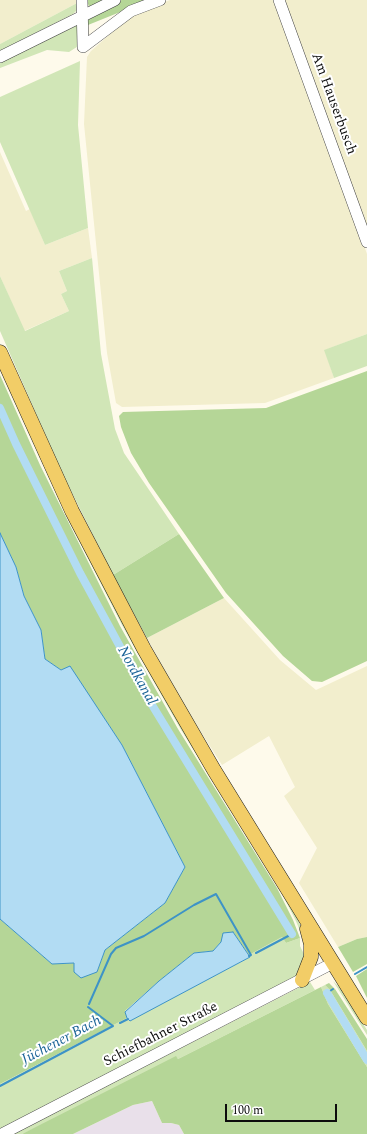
<!DOCTYPE html>
<meta charset="utf-8">
<style>
body{margin:0}
#map{position:relative;width:367px;height:1134px;overflow:hidden;background:#fefaeb;font-family:Spectral,serif}
canvas{display:block}
.scale{position:absolute;left:225px;top:1104px;width:112px;height:18px;box-sizing:border-box;border:2px solid #0c0c0c;border-top:0;padding-left:5px;font-size:12px;line-height:14px;white-space:nowrap;color:#0c0c0c;-webkit-text-stroke:3px #fff;paint-order:stroke}
</style>
<div id="map">
<canvas width="367" height="1134"></canvas>
<div class="scale">100 m</div>
</div>
<script>
const c = document.querySelector('canvas').getContext('2d');
c.lineJoin = 'round';
function fillPath(path, color) {
  c.fillStyle = color;
  c.fill(path, 'evenodd');
}
function shape(rows) {
  const path = new Path2D();
  for (const r of rows) {
    path.moveTo(r[0], r[1]);
    for (let i = 2; i < r.length; i += 2) path.lineTo(r[i], r[i + 1]);
  }
  return path;
}
function stroke(path, color, width, dash) {
  c.strokeStyle = color;
  c.lineWidth = width;
  c.lineCap = dash ? 'butt' : 'round';
  c.setLineDash(dash || []);
  c.stroke(path);
}
function write(font, color, halo, rows, align = 'center') {
  c.font = font + ' Spectral,serif';
  c.lineWidth = 4;
  c.setLineDash([]);
  c.textBaseline = 'middle';
  c.strokeStyle = halo;
  c.fillStyle = color;
  for (const [text, x, y, turn = 0] of rows) {
    c.save();
    c.translate(x, y);
    c.rotate((+turn || 0) * Math.PI / 180);
    c.textAlign = isNaN(turn) ? turn : align;
    if (halo) c.strokeText(text, 0, 0);
    c.fillText(text, 0, 0);
    c.restore();
  }
}
const industrial = shape([
 [152,1101,162,1123,171,1123,179,1125,184,1134,73,1134,133,1105]
]);
const farmland = shape([
 [0,0,79,0,79,2,0,44],
 [170,0,275,0,367,254,367,334,325,350,334,378,265,403,122,407,116,403,107,353,84,124,87,57,91,51,133,14],
 [282,0,367,0,367,234],
 [0,152,26,211,30,209,45,245,88,228,92,258,59,271,67,291,61,294,69,311,24,331,0,276],
 [224,598,280,660,316,690,367,666,367,937,357,939,338,947,299,883,317,848,284,796,295,787,269,736,222,765,185,707,147,638]
]);
const green = shape([
 [79,2,79,8,73,14,0,51,0,44],
 [71,26,77,26,80,45,69,52,47,50,0,68,0,60],
 [80,61,78,125,88,228,45,245,0,142,0,97],
 [92,258,101,354,115,429,124,453,179,534,113,575,62,473,0,331,0,276,25,331,69,311,61,294,67,291,59,271],
 [367,334,367,366,334,378,324,350],
 [0,368,296,916,302,929,304,940,295,919,278,886,180,728,122,625,66,515],
 [282,937,286,943,300,938,300,946,306,958,303,971,286,983,0,1131,0,1084,127,1018,130,1020,250,957,249,955],
 [333,981,341,989,367,1030,367,1035],
 [310,982,315,990,178,1059,176,1057,46,1123,22,1134,13,1134],
 [325,985,330,990,367,1051,367,1067,328,1004,321,987]
]);
const forest = shape([
 [86,0,150,0,88,25,87,19,90,8],
 [367,371,367,661,322,682,312,681,283,656,226,593,149,483,131,453,121,427,119,416,123,412,266,408],
 [0,375,40,465,120,626,178,729,277,888,293,920,300,938,286,943,282,937,249,955,233,932,221,942,213,951,194,953,159,981,125,1011,127,1018,0,1084,0,919,52,964,74,963,97,972,105,950,165,903,185,867,122,745,70,667,61,670,45,659,41,630,24,596,16,567,0,533],
 [179,534,224,598,147,638,113,575],
 [367,937,367,964,353,972,338,947,357,939],
 [367,969,367,998,356,976],
 [329,983,335,989,367,1039,367,1051,330,990,325,985],
 [321,987,328,1004,367,1067,367,1134,184,1134,179,1125,171,1123,162,1123,152,1101,133,1105,73,1134,22,1134,176,1056,178,1059]
]);
const water = shape([
 [0,533,16,567,24,596,41,630,45,659,61,670,70,666,122,745,185,867,165,903,105,950,97,972,81,978,74,972,74,963,52,964,0,919,0,533],
 [233,932,250,957,130,1021,127,1018,125,1012,159,981,194,953,213,951,221,942,223,933,233,932]
]);
const stream = shape([
 [256,953,292,934],
 [355,974,367,967],
 [327,993,333,989],
 [89,1004,111,954,116,948,144,936,194,905,216,894,251,955,249,956],
 [120,1023,128,1019],
 [0,1086,113,1026,88,1007]
]);
const canal = shape([
 [0,408,16,444,80,573,149,700,292,934],
 [327,993,367,1060]
]);
const minor = shape([
 [82,0,83,47],
 [279,0,367,242],
 [83,47,131,11,160,0],
 [0,57,115,0],
 [2,1134,333,963]
]);
const major = shape([
 [0,352,72,511,144,649,214,770,367,1018],
 [302,980,311,957,311,944,307,929]
]);
const streetNames = [
 ["Am Hauserbusch",333,104,70],
 ["Schiefbahner Straße",161,1035,-27]
];
const waterNames = [
 ["Nordkanal",136,676,61],
 ["Jüchener Bach",62,1041,-28]
];
fillPath(industrial, '#e9e0ea');
fillPath(farmland, '#f2eecd');
fillPath(green, '#d1e6b7');
fillPath(forest, '#b5d697');
fillPath(water, '#b2dcf3');
stroke(water, '#3d93c7', 1);
stroke(stream, '#3d93c7', 2);
stroke(canal, '#b2dcf3', 8);
stroke(minor, '#3f3f3f', 12);
stroke(major, '#1d1d1d', 15);
stroke(minor, '#fff', 11);
stroke(major, '#f2cd67', 14);
write('14px', '#0c0c0c', '#fff', streetNames);
write('italic 15px', '#1b6497', '#fff', waterNames);
</script>
